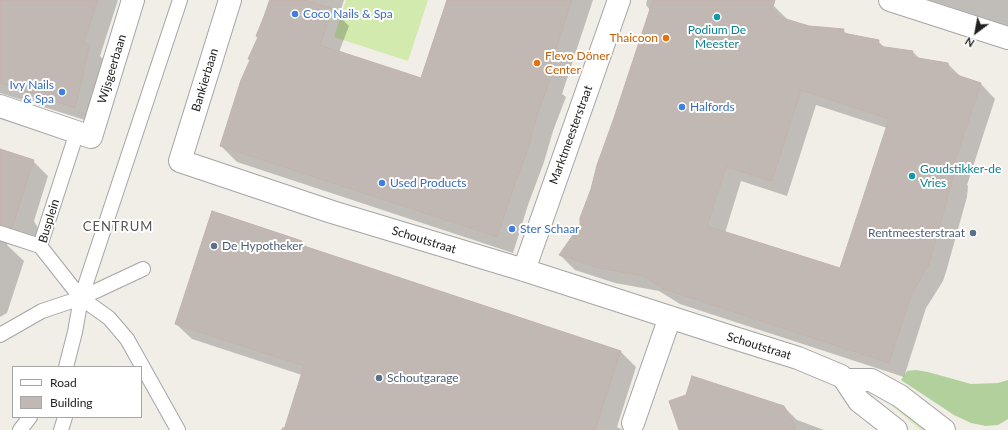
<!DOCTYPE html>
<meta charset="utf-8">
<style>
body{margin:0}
#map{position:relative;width:1008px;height:430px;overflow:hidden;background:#f1ede7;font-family:Lato,sans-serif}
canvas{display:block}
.legend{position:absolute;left:12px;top:366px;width:130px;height:52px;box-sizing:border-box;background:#fff;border:1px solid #a6a6a6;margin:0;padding:5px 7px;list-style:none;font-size:12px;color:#212121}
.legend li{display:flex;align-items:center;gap:8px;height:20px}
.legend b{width:20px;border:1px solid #a6a6a6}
.north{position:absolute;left:956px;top:12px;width:40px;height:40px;-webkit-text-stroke:3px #fff;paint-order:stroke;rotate:212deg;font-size:11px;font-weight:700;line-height:16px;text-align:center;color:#212121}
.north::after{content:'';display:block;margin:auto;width:14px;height:18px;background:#212121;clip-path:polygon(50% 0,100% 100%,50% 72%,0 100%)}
</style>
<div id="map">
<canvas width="1008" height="430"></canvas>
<ul class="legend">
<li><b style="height:5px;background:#fff"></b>Road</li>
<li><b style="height:11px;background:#c2b8b3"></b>Building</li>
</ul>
<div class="north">N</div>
</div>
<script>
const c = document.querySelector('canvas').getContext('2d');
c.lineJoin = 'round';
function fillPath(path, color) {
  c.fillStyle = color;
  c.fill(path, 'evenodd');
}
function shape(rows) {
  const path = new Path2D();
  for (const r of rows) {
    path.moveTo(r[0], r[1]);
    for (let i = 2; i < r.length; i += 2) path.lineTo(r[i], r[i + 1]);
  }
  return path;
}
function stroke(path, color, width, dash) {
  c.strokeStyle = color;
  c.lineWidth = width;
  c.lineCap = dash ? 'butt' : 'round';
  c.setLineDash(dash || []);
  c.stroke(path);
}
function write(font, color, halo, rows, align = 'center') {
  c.font = font + ' Lato,sans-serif';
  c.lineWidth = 4;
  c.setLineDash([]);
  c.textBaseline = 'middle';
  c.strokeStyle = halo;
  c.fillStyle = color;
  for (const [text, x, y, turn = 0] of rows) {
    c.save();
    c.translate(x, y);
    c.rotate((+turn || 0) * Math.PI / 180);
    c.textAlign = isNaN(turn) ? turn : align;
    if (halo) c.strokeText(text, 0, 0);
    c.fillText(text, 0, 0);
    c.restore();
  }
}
const grass = shape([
 [346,0,428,0,408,61,334,37],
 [890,400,936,430,921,430,890,404]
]);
const forest = shape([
 [916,370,928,372,971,384,998,383,1008,380,1008,419,998,425,986,426,971,423,954,415,901,380,907,371]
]);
const shadow = shape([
 [0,0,118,0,100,56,105,61,91,122,0,93],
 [269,0,344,0,339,16,349,26,339,52,422,79,448,0,593,0,562,94,566,97,553,131,544,162,528,205,513,253,237,162,221,146,259,38,257,36],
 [647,0,757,0,773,5,788,20,808,27,843,30,849,36,878,41,885,48,913,52,920,59,948,64,961,77,980,83,995,99,967,185,968,186,967,197,946,272,943,281,926,308,904,377,680,304,659,291,615,283,575,270,560,255,581,225,650,10,646,5],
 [816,105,887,128,841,269,725,233,741,181,787,196],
 [929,0,1008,0,1008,26],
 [0,150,33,161,48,176,34,221,38,228,36,236,31,244,9,242,7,245,24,261,7,313,0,317],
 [213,212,302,242,308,248,621,352,636,367,617,427,623,430,281,430,283,427,285,428,302,375,192,339,176,324],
 [783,406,797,420,824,430,680,430]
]);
const building = shape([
 [0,0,98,0,84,42,90,45,75,108,0,83,0,0],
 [271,0,305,0,333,9,320,45,421,78,447,0,572,0,546,79,550,80,537,115,529,146,513,189,497,237,220,146,241,80,250,60,248,59,258,37,256,36,271,0],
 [653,0,775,0,772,10,777,12,776,16,809,26,844,29,843,33,879,40,878,46,913,51,912,57,948,63,948,72,981,83,952,170,954,170,952,181,931,257,928,266,912,293,889,363,664,289,643,276,599,268,559,255,580,225,580,218,591,189,597,165,614,118,653,0],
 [801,90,889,119,840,268,707,226,726,167,772,181,801,90],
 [0,149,34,160,12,228,0,225,0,149],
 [212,211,302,241,301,245,621,351,595,430,284,430,304,366,175,324,212,211],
 [692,376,784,406,797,430,679,430,669,401,686,395,692,376]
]);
const lane = shape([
 [0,233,40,246],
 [40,246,81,298,109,318,127,339,178,430],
 [40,246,77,132],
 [0,335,42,311,81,298,143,269],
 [66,367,75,332,81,298,180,0],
 [20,430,30,417],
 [61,430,65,417]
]);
const street = shape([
 [230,0,180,161,332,212,524,270,728,336,798,358,841,376,845,380,859,401,896,430],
 [890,0,1008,38],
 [0,106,91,137,133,0],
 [524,270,619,0],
 [845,380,871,380,900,396,944,430],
 [633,423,670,317]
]);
const markers = [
 [295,14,4,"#3f7fe0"],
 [717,17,4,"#0f9aa8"],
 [666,38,4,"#e8710a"],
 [537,63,4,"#e8710a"],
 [62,92,4,"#3f7fe0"],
 [682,107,4,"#3f7fe0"],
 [912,176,4,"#0f9aa8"],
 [382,183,4,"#3f7fe0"],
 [512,229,4,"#3f7fe0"],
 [973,233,4,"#5c6f8a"],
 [214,246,4,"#5c6f8a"],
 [379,378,4,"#5c6f8a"]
];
const shopNames = [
 ["Coco Nails & Spa",303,14],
 ["Ivy Nails",54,85,"right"],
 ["& Spa",54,99,"right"],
 ["Halfords",690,107],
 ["Used Products",390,183],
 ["Ster Schaar",520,229]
];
const cultureNames = [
 ["Podium De",717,30],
 ["Meester",717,44],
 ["Goudstikker-de",920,169,"left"],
 ["Vries",920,183,"left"]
];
const foodNames = [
 ["Thaicoon",658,38],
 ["Flevo Döner",545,56,"left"],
 ["Center",545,70,"left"]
];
const streetNames = [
 ["Wijsgeerbaan",112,69,-73],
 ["Bankierbaan",205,80,-73],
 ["Marktmeesterstraat",571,135,-70],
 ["Busplein",49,221,-73],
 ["Schoutstraat",424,240,17],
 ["Schoutstraat",759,346,17]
];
const serviceNames = [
 ["Rentmeesterstraat",965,233,"right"],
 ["De Hypotheker",222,246],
 ["Schoutgarage",387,378]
];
const neighbourhoodNames = [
 ["CENTRUM",118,227]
];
fillPath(grass, '#d2eaae');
fillPath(forest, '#b1d09c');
fillPath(shadow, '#0003');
fillPath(building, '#c2b8b3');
stroke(building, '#c3b2a9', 1);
stroke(lane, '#a5a5a5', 16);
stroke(street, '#a5a5a5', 24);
stroke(lane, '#fff', 14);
stroke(street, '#fff', 22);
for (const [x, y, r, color] of markers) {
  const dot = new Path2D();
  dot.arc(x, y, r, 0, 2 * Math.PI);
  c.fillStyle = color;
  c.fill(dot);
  stroke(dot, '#fff', 1.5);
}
write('12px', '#366cbe', '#fff', shopNames, 'left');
write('12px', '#0d838f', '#fff', cultureNames);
write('12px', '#c56008', '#fff', foodNames, 'right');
write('12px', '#212121', '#fff', streetNames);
write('12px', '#4e5e75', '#fff', serviceNames, 'left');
c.letterSpacing = '1px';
write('13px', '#545454', '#fff', neighbourhoodNames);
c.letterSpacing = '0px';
</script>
